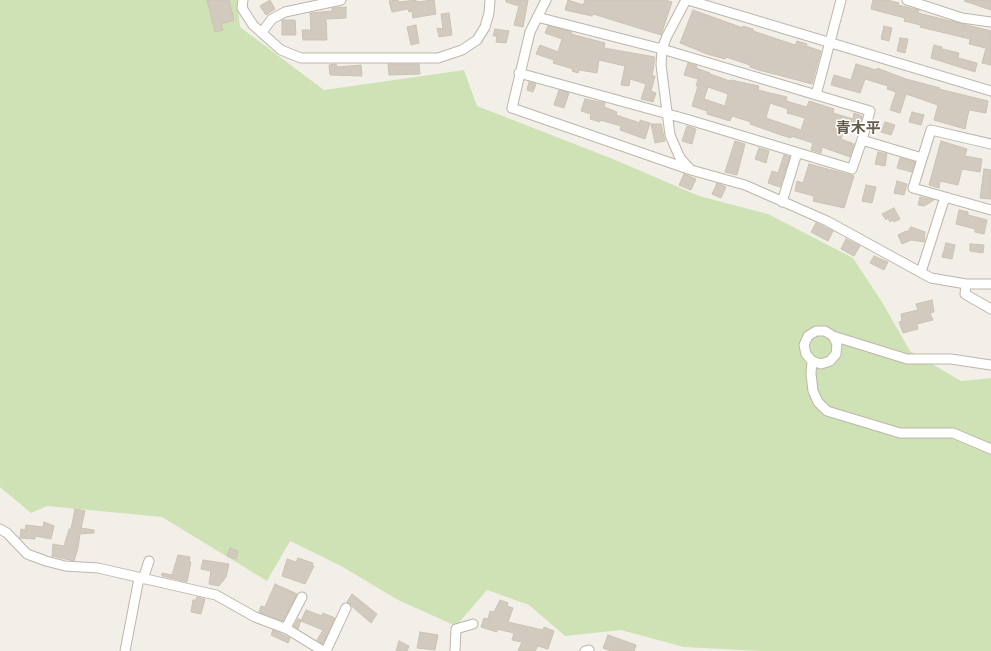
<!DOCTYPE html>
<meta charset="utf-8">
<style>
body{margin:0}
canvas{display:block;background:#f2efe8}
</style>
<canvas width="991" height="651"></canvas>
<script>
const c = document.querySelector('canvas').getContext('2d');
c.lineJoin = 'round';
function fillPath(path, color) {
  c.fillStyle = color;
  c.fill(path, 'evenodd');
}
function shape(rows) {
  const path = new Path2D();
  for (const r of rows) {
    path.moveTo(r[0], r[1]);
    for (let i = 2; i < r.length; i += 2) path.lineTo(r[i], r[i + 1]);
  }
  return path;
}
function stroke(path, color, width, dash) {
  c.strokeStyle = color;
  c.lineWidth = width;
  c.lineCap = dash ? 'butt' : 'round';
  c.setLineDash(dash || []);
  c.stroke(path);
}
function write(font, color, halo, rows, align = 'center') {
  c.font = font + ' Cabin,"Noto Sans JP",sans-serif';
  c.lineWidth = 3;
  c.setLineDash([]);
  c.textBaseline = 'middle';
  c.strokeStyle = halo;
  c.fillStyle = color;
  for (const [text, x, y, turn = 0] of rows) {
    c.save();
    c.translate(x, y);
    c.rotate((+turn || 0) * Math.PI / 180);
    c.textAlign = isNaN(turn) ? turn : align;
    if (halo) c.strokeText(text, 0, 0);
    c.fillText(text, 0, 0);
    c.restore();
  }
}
const green = shape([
 [0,0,237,0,240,27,324,90,464,70,477,106,613,159,699,196,768,214,853,258,882,302,910,351,961,381,991,378,991,651,760,651,684,647,621,630,565,636,529,605,487,590,456,626,398,600,341,566,290,541,267,581,162,517,47,506,31,513,0,487]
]);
const building = shape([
 [207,0,229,0,234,20,221,24,223,30,215,32,207,0],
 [270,0,275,9,266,15,260,6,270,0],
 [398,0,399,2,416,0,416,2,434,0,436,14,413,18,412,11,409,12,408,9,392,12,389,1,398,0],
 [506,0,528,0,523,27,514,25,519,6,506,2,506,0],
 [568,0,583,5,585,0,665,0,672,2,661,35,593,14,592,16,565,10,568,0],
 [873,0,887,0,899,3,898,5,919,10,918,13,991,31,991,65,982,63,986,48,969,44,970,39,920,27,921,25,904,21,905,18,871,9,873,0],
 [965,0,991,0,991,10,964,1,965,0],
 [346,7,346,18,326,19,327,40,303,40,302,30,311,30,310,13,332,11,332,8,346,7],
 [693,10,743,28,743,26,753,29,753,31,795,45,797,41,807,44,806,46,821,51,812,84,759,70,750,67,750,65,726,57,725,59,707,54,680,43,693,10],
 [449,13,452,35,439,37,437,28,443,29,441,14,449,13],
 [282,20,295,20,296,35,282,35,282,20],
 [416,25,419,43,411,45,407,27,416,25],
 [548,26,572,32,571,34,605,43,604,48,655,57,652,76,655,76,651,91,656,93,653,102,641,99,646,84,630,79,629,86,621,85,625,66,599,60,597,73,579,70,578,73,572,71,573,69,553,63,554,60,536,54,540,45,558,52,562,39,545,33,548,26],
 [884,26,892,28,889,41,881,39,884,26],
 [495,29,509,31,506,43,496,42,497,36,493,36,495,29],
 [900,38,908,39,905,53,897,51,900,38],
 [934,45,942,47,942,49,959,53,958,58,977,63,975,72,931,58,934,45],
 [688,63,697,66,696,68,710,73,710,74,730,81,731,80,759,86,758,90,787,97,786,101,807,107,809,101,834,109,833,113,853,119,854,113,862,116,859,130,845,125,841,139,854,144,850,157,822,147,821,153,811,150,813,143,791,136,791,138,781,135,750,124,751,122,732,116,730,121,707,114,707,111,692,106,698,86,696,86,698,79,684,75,688,63],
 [708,87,728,94,725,106,704,99,708,87],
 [770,103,788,109,787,113,805,118,801,130,766,118,770,103],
 [336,64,337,67,361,65,362,76,330,75,329,65,336,64],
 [388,64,419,64,420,74,389,75,388,64],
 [856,64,876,70,877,68,906,79,940,88,939,89,988,101,986,113,969,110,965,129,934,120,938,105,906,94,900,113,890,110,896,92,887,89,888,86,865,79,860,93,831,85,834,75,851,80,856,64],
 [529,82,536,84,533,92,527,90,529,82],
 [559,90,569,93,564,108,554,105,559,90],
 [585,99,605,103,604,107,617,112,616,115,640,123,640,120,650,123,645,139,620,130,621,126,600,120,600,122,590,119,591,114,581,111,585,99],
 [912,112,924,115,921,125,909,122,912,112],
 [885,122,895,125,891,135,881,132,885,122],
 [651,124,661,124,665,141,655,143,651,124],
 [687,126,696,129,692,144,682,141,687,126],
 [735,141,745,144,737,175,725,172,735,141],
 [941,141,967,149,965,156,982,159,980,172,962,169,958,185,940,181,939,188,929,185,941,141],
 [759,148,769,151,766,163,755,159,759,148],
 [878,152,887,154,885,166,875,164,878,152],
 [784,155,790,157,780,187,768,183,772,171,778,173,784,155],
 [900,158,915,162,912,172,897,168,900,158],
 [809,164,854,176,844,208,813,201,814,196,795,191,797,181,803,183,809,164],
 [984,169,991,170,991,199,980,198,984,169],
 [684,174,696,179,691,190,679,185,684,174],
 [897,181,907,184,904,195,894,193,897,181],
 [717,183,726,187,721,198,712,194,717,183],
 [866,185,876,187,872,203,862,201,866,185],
 [920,197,934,200,924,206,918,205,920,197],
 [894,208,900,219,894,222,893,220,890,222,888,218,886,220,882,214,894,208],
 [959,210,968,212,968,215,987,220,984,234,975,232,975,229,956,224,959,210],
 [816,223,833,231,828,241,811,232,816,223],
 [911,227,925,232,924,242,911,240,902,244,898,235,906,231,907,232,911,227],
 [846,239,860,246,854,256,841,249,846,239],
 [946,243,955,245,952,259,942,257,946,243],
 [970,244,984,245,983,253,970,251,970,244],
 [874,256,888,262,884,270,870,263,874,256],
 [932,300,934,312,930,313,933,320,917,324,918,329,903,333,899,322,902,321,901,314,918,310,916,304,932,300],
 [75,509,85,511,81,528,94,530,94,533,80,534,78,548,74,561,52,556,53,544,64,546,69,529,71,529,75,509],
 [44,522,54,526,51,539,35,536,35,539,20,538,21,529,25,530,26,525,43,527,44,522],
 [230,548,238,551,236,559,227,556,230,548],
 [178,555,190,557,189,562,191,562,187,582,162,576,162,573,172,575,178,555],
 [298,558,313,563,312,566,314,566,305,584,282,576,287,559,296,562,298,558],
 [203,560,229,564,226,577,219,586,209,584,211,571,201,569,203,560],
 [275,584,297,594,283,621,259,612,261,606,265,607,275,584],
 [352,594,377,614,371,623,347,602,352,594],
 [197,597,205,599,201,614,191,612,193,600,196,600,197,597],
 [500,600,508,603,507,606,513,608,508,622,543,630,544,627,554,631,548,649,538,646,535,651,518,651,522,642,512,640,514,633,497,629,497,632,481,627,484,618,488,619,490,611,494,612,500,600],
 [306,610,322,616,323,613,335,618,323,644,317,640,323,630,301,621,306,610],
 [298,619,301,620,298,629,294,626,298,619],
 [273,630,290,638,288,643,271,635,273,630],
 [420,632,438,635,435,650,417,648,420,632],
 [608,635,636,645,634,651,611,651,603,648,608,635],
 [399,641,409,646,407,651,396,651,399,641]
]);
const minor = shape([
 [243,0,242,8,253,25,281,50,301,58,438,58,462,50,477,40,485,27,489,13,490,0],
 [546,0,530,32,512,108,691,170,745,185,827,221,931,278,966,284,991,284],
 [686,0,667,36,662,49,661,65,670,135,680,158,690,169],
 [688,0,991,91],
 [907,0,962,18,991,22],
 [262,32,272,19,285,12,341,0],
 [519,73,686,119,852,169,862,140,870,111,662,49,537,17],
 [816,95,841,0],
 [862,140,922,158],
 [991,144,931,130,913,188,991,210],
 [782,202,797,153],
 [921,272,945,197],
 [966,284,965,294,991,309],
 [833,336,837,344,836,354,830,361,821,364,812,361,806,354,804,345,808,336,816,331,825,331,833,336,907,359,951,359,991,365],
 [812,361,811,374,813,391,818,402,827,411,900,433,953,433,991,449],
 [0,529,7,533,27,554,46,561,65,566,98,568,216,595,255,617,287,629,323,651],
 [143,579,149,561],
 [286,628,302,597],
 [125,651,139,578],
 [326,651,346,608],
 [455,651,456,629,473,624],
 [585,651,589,650]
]);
const quarterNames = [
 ["青木平",858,129]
];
fillPath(green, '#cfe2b5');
fillPath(building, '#d2cabe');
stroke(building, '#ccc2b2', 1);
stroke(minor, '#bcb6ab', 11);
stroke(minor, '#fff', 9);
write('bold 15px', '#665d4f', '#fff', quarterNames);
</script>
